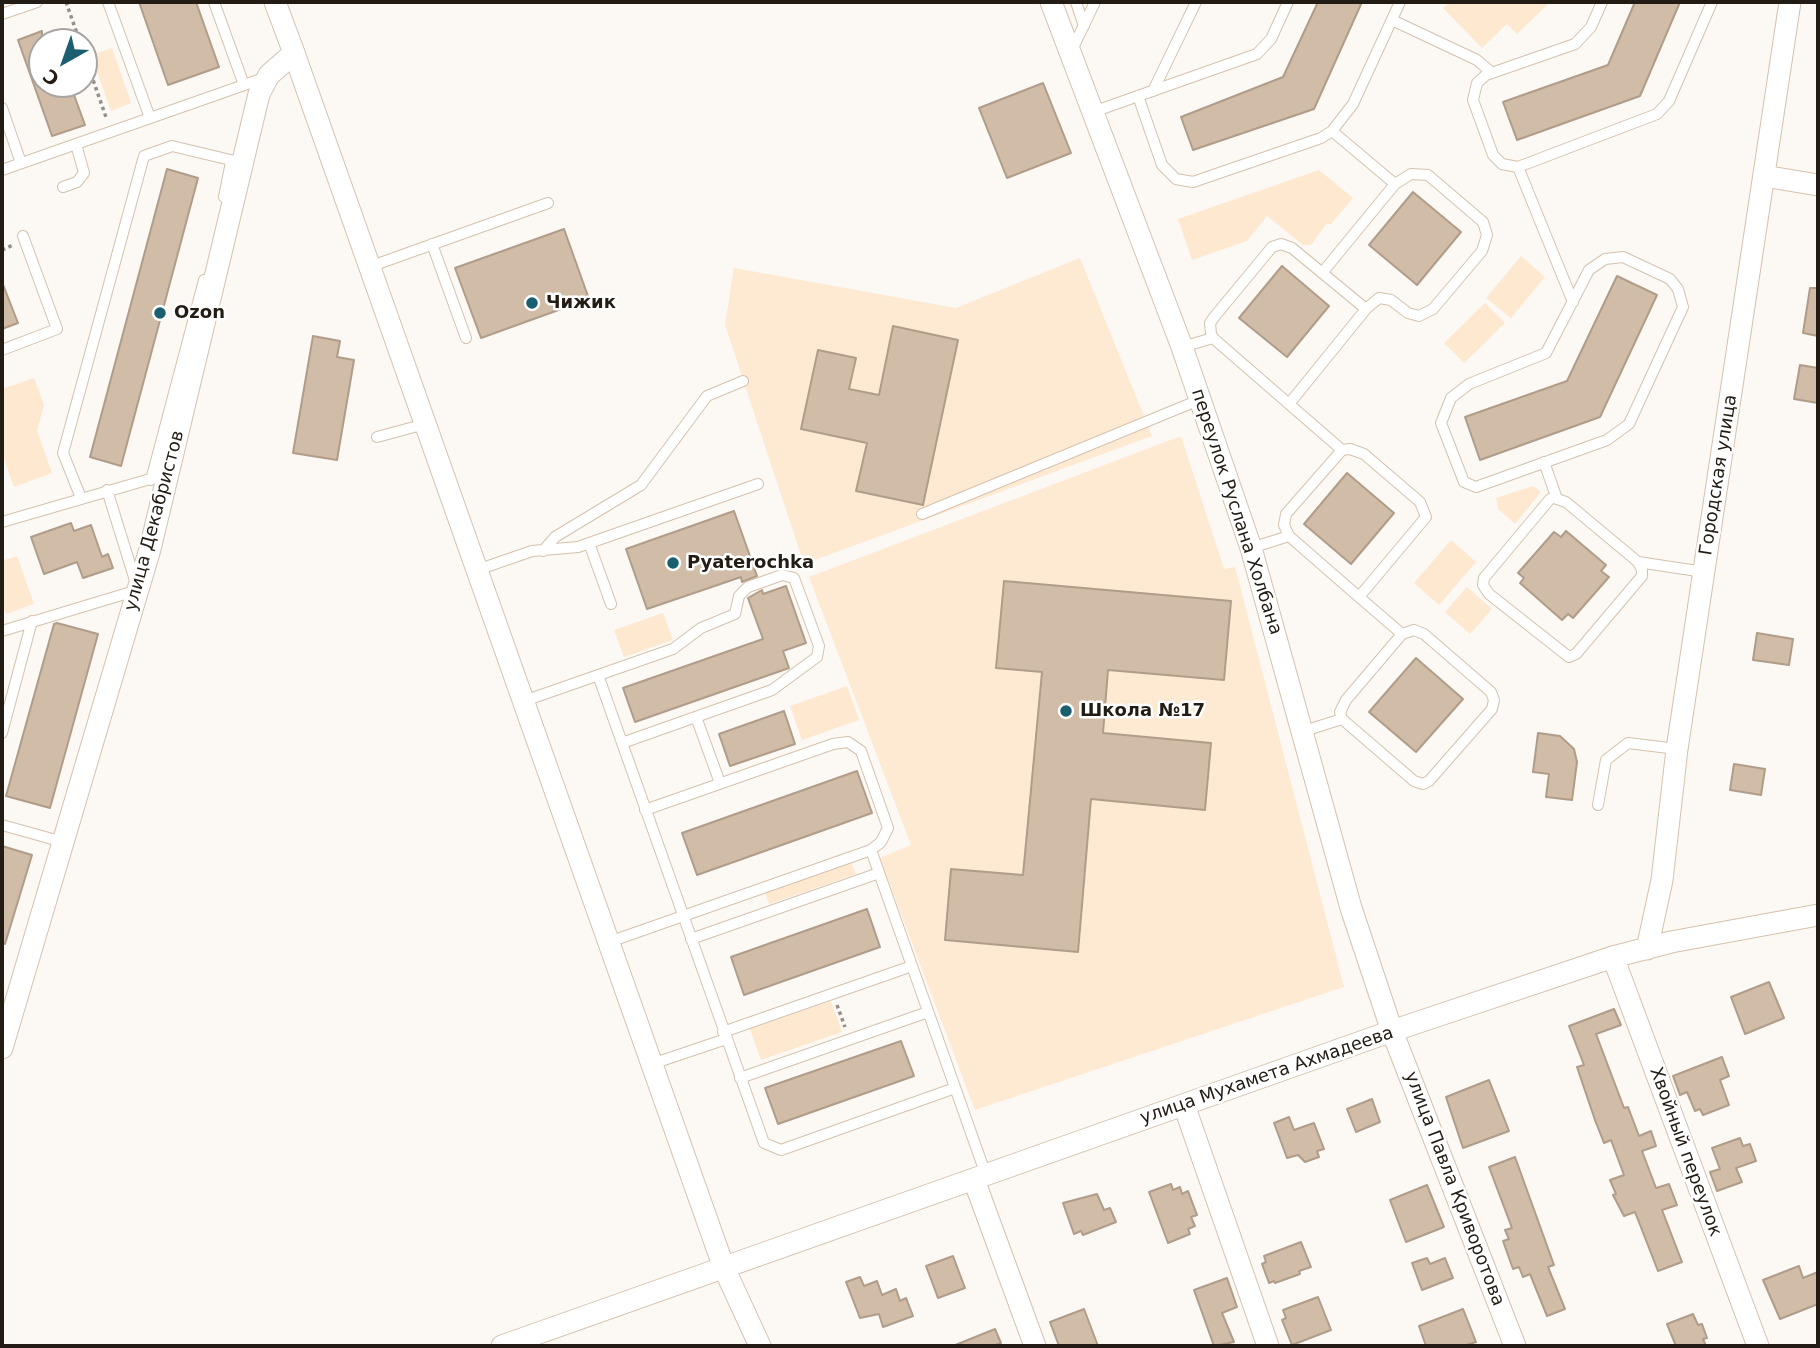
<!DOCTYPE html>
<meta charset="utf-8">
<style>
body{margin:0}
#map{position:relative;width:1820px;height:1348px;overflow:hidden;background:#fcf8f4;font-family:"DejaVu Sans",sans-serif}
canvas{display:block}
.frame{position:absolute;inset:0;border:4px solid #231c14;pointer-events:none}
.north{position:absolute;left:28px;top:28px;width:70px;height:70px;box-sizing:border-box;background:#fff;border:2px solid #a7a4a1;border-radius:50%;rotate:220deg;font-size:19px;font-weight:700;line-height:28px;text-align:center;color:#231c14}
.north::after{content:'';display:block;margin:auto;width:24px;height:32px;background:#195f70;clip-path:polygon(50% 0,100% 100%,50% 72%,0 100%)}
</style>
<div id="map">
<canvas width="1820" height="1348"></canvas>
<div class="frame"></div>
<div class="north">С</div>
</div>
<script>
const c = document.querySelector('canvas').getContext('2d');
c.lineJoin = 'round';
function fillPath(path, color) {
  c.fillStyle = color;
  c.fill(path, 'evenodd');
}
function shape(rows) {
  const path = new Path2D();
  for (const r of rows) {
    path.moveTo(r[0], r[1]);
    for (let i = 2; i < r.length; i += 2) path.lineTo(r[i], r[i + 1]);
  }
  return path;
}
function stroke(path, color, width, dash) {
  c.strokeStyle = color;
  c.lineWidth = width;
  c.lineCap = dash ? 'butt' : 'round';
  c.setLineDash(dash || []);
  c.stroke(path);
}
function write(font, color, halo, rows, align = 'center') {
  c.font = font + ' "DejaVu Sans",sans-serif';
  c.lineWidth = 5;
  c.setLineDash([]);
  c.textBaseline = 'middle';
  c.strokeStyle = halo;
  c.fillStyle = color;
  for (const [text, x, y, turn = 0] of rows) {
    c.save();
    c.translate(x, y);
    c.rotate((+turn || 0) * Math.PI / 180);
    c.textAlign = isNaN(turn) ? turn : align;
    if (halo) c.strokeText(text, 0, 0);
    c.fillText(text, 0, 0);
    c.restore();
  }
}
const built = shape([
 [1080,258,1152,436,804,564,725,325,734,268,956,308],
 [1181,436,1224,569,1235,567,1344,987,975,1110,880,858,911,845,809,577]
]);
const green = shape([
 [1450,2,1550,2,1517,34,1507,24,1482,48,1443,8],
 [112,48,131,103,111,111,91,55],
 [1319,170,1353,198,1330,225,1327,223,1311,245,1303,245,1267,216,1247,241,1192,260,1178,219],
 [1521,256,1545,277,1511,318,1486,298],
 [1485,303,1505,323,1464,363,1444,343],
 [34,378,44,405,37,431,52,473,14,487,2,453,2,389],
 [1533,486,1541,492,1515,524,1498,509,1496,498],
 [1451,540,1476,562,1439,605,1414,583],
 [17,556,34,604,6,614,2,603,2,561],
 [1467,587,1492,609,1470,634,1445,612],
 [663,613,673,640,624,657,614,630],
 [847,686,859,720,802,740,790,706],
 [850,860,856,874,769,904,764,890],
 [831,1001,842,1032,761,1060,750,1029]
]);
const building = shape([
 [139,2,196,2,219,67,168,85,139,2],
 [1318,2,1362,2,1314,109,1193,150,1181,117,1283,77,1318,2],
 [1635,2,1680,2,1640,96,1517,140,1503,102,1608,65,1635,2],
 [42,31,42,84,70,84,85,125,52,136,18,40,42,31],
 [1043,83,1071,153,1007,178,979,108,1043,83],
 [167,169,198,178,121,466,90,457,167,169],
 [1413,192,1461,232,1417,285,1369,245,1413,192],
 [564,229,589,299,481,338,455,268,564,229],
 [1282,266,1329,306,1287,357,1239,318,1282,266],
 [1617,276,1657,295,1600,417,1480,460,1465,417,1567,381,1617,276],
 [2,282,18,323,2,329,2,282],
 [1810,288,1818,288,1818,336,1803,333,1810,288],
 [893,326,958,340,923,505,856,491,867,443,801,429,818,350,856,358,849,389,879,395,893,326],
 [313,336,340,341,337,357,354,360,337,460,293,453,313,336],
 [1800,365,1818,368,1818,403,1794,399,1800,365],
 [1347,473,1394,513,1351,564,1304,524,1347,473],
 [734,511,757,576,742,582,741,577,647,609,626,549,734,511],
 [71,523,74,531,91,525,102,557,108,554,113,568,83,578,77,562,44,574,31,537,71,523],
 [1566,531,1606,565,1601,571,1609,577,1573,618,1568,614,1562,620,1520,583,1524,578,1518,573,1554,532,1561,537,1566,531],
 [1004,581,1231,601,1224,680,1108,670,1103,733,1211,743,1205,810,1091,799,1078,952,945,940,951,869,1023,875,1042,672,996,668,1004,581],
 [786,586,806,643,783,651,789,668,635,722,623,688,763,639,748,598,762,590,763,594,786,586],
 [57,623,98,634,50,808,6,796,54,624,57,623],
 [1757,633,1793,639,1789,665,1753,660,1757,633],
 [1416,658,1463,699,1416,752,1369,712,1416,658],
 [784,711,795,744,730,766,719,734,784,711],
 [1538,733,1560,736,1574,749,1577,762,1572,800,1546,797,1549,774,1533,772,1538,733],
 [1734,764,1765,769,1761,795,1730,790,1734,764],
 [857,771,872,813,697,875,682,833,857,771],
 [2,846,32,855,5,944,2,943,2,846],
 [867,909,880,947,744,995,731,957,867,909],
 [1769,982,1784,1018,1745,1034,1731,997,1769,982],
 [1614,1009,1621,1025,1596,1034,1624,1108,1628,1107,1639,1136,1651,1131,1656,1146,1642,1151,1656,1188,1669,1184,1677,1205,1662,1210,1682,1262,1658,1271,1635,1212,1624,1216,1613,1195,1616,1194,1610,1180,1624,1175,1611,1140,1604,1143,1595,1120,1577,1067,1584,1065,1569,1026,1614,1009],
 [901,1041,914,1076,778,1124,765,1088,901,1041],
 [1722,1057,1729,1076,1720,1080,1729,1105,1703,1115,1700,1109,1695,1111,1687,1092,1680,1095,1673,1076,1722,1057],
 [1489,1080,1509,1131,1463,1148,1446,1097,1489,1080],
 [1372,1099,1380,1122,1356,1132,1347,1109,1372,1099],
 [1289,1117,1294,1130,1314,1123,1324,1149,1317,1151,1319,1157,1305,1162,1298,1155,1287,1158,1274,1123,1289,1117],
 [1740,1138,1743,1146,1750,1144,1756,1161,1736,1168,1742,1182,1717,1191,1710,1172,1720,1169,1712,1148,1740,1138],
 [1515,1157,1554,1265,1548,1267,1565,1309,1547,1316,1530,1274,1523,1277,1519,1267,1513,1269,1503,1241,1509,1239,1505,1230,1512,1228,1489,1167,1515,1157],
 [1171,1184,1173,1190,1180,1187,1182,1194,1188,1191,1197,1215,1191,1217,1195,1226,1188,1229,1190,1234,1168,1243,1149,1192,1171,1184],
 [1427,1185,1444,1227,1406,1242,1390,1200,1427,1185],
 [1097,1194,1104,1210,1110,1208,1116,1222,1083,1235,1081,1231,1074,1234,1063,1203,1097,1194],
 [1301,1242,1311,1267,1299,1271,1300,1274,1275,1283,1274,1281,1269,1283,1262,1264,1266,1262,1264,1256,1301,1242],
 [953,1256,965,1288,938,1298,926,1266,953,1256],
 [1427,1258,1430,1264,1445,1258,1453,1278,1422,1290,1412,1263,1427,1258],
 [1799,1266,1803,1278,1818,1272,1818,1304,1780,1319,1763,1280,1799,1266],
 [860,1277,864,1286,877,1281,882,1295,896,1289,900,1301,906,1298,913,1316,883,1327,879,1314,860,1318,846,1282,860,1277],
 [1227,1278,1237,1307,1222,1313,1234,1342,1214,1346,1194,1290,1227,1278],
 [1318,1297,1331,1330,1292,1345,1282,1320,1286,1318,1283,1310,1318,1297],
 [1084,1309,1098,1346,1059,1346,1050,1322,1084,1309],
 [1463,1309,1476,1342,1463,1346,1426,1346,1419,1326,1463,1309],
 [1693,1314,1698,1325,1702,1324,1707,1338,1703,1339,1706,1346,1676,1346,1667,1324,1693,1314],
 [995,1329,1001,1343,993,1346,953,1346,995,1329]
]);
const path = shape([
 [66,2,80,42],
 [84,54,107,120],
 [2,250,13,245],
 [837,1005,845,1027]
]);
const service = shape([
 [108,2,150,118],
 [214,2,244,85],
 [1076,2,1084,26],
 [1288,2,1271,39,1257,54,1138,96,1162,165,1176,179,1193,182,1321,138,1332,131,1353,104,1400,2],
 [1602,2,1591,27,1575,44,1486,75,1477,83,1473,100,1493,155,1502,164,1518,167,1657,114,1669,101,1712,2],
 [2,14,37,2],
 [1392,20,1477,60,1492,73],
 [1071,52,1095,2],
 [1153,91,1196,2],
 [2,108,21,163],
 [1093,112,1138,96],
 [1332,131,1395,184],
 [1518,167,1573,302],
 [2,170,267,77],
 [63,187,77,182,84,173,76,144],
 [224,197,231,162],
 [432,244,466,338],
 [1623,257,1670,279,1678,289,1683,307,1629,424,1607,440,1476,487,1464,482,1441,423,1451,398,1469,384,1546,353,1589,270,1605,259,1623,257],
 [369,267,548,203],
 [1322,273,1395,184,1411,174,1428,175,1483,222,1487,235,1482,251,1433,309,1419,316,1408,313,1391,300,1379,298,1366,309],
 [1182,347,1213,338],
 [2,350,57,329,23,236],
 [1289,404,1366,309,1292,248,1281,244,1272,247,1215,316,1210,323,1211,334,1213,338,1289,404,1342,450],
 [377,437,425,424],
 [1350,449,1364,454,1420,502,1426,517,1359,597,1289,536,1284,525,1286,514,1342,450,1350,449],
 [1544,462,1557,499],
 [151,480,204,280],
 [81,498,63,453,144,156,172,146,243,163],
 [1554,498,1566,502,1638,562,1642,570,1642,576,1576,654,1569,657,1489,594,1483,585,1484,578,1550,499,1554,498],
 [922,514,1199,400],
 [2,522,157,477],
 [589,543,611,604],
 [1251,548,1289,536],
 [543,551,555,537,641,485,707,396,743,381],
 [1638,562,1704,572],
 [477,570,532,551,578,547,758,484],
 [1359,597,1402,634],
 [1414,630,1424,634,1491,692,1494,700,1492,709,1429,781,1423,784,1414,781,1342,719,1340,712,1346,700,1402,634,1414,630],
 [2,631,138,590,107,490],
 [598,675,764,1143,781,1150,955,1088],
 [524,701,673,649,701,628,735,614,739,596,748,587,782,575,794,578,819,646,817,657,772,690,622,743],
 [696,717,720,783],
 [1304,731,1342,719],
 [2,733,32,621],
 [1598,805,1606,760,1628,743,1677,749],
 [2,825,63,842],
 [871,850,986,1175],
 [691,939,879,873],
 [609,942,871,850,881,842,888,828,861,751,848,742,833,744,645,810],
 [723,1032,912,966],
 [652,1064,726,1039],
 [740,1078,928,1012]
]);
const minor = shape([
 [1051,2,1182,347,1251,548,1351,908,1392,1031,1515,1346],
 [294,53,724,1268,760,1346],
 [1764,176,1818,185],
 [1647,949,1662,880,1677,749,1790,2],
 [1613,957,1758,1346],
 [2,1048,150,549,259,94,269,75,294,53,275,2],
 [1184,1105,1268,1346],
 [974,1180,1035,1346],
 [502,1346,1392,1031,1613,957,1671,942,1818,915]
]);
const markers = [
 [532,303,7,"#195f70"],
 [160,313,7,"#195f70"],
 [673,563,7,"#195f70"],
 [1066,711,7,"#195f70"]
];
const poiNames = [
 ["Чижик",546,303],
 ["Ozon",174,313],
 ["Pyaterochka",687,563],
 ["Школа №17",1080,711]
];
const streetNames = [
 ["Городская улица",1719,475,-81],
 ["переулок Руслана Холбана",1236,512,72],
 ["улица Декабристов",155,521,-75],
 ["улица Мухамета Ахмадеева",1267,1076,-19],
 ["Хвойный переулок",1685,1152,70],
 ["улица Павла Криворотова",1454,1189,69]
];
fillPath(built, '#fee9d3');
fillPath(green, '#fee8d0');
fillPath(building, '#d0bca7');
stroke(building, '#b09d89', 2);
stroke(service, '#d5c2ad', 12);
stroke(minor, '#d5c2ad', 23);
stroke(path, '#95908a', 3.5, [3.5, 3.5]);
stroke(service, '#fff', 10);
stroke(minor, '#fff', 21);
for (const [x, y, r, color] of markers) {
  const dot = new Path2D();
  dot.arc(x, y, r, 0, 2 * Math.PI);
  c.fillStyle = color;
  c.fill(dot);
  stroke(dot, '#fff', 2.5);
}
write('bold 18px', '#231c14', '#fff', poiNames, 'left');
write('18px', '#231c14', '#fff', streetNames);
</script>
